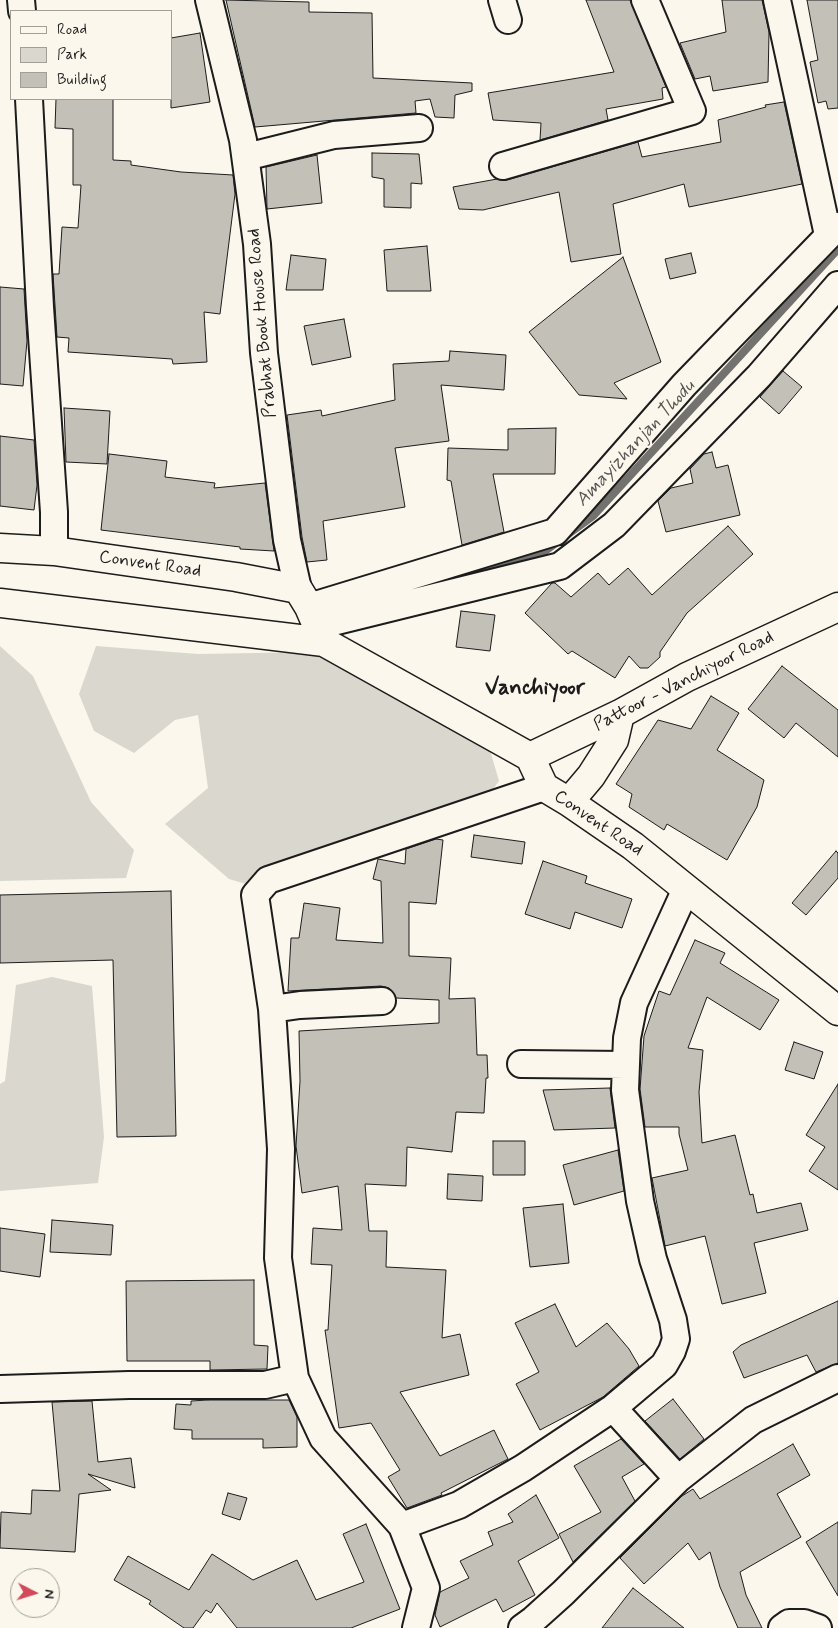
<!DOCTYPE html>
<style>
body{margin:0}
#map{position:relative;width:838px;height:1628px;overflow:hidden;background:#fbf7ec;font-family:Mynerve,sans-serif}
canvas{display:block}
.legend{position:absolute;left:10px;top:10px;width:162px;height:90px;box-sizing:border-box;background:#fbf7ec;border:1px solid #a29f99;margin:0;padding:6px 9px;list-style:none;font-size:15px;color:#1c1c1c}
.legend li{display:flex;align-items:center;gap:10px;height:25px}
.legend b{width:25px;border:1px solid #a29f99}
.north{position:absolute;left:10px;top:1568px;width:50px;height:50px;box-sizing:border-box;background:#fbf7ec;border:1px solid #a29f99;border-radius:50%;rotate:95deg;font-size:14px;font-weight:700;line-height:20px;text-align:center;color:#1c1c1c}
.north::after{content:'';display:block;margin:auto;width:18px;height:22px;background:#d1495b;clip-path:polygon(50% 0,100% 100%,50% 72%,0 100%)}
</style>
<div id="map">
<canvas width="838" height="1628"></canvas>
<ul class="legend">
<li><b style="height:6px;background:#fbf7ec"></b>Road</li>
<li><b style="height:14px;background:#dad7ce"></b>Park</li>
<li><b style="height:14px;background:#c3c0b8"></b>Building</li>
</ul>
<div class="north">N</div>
</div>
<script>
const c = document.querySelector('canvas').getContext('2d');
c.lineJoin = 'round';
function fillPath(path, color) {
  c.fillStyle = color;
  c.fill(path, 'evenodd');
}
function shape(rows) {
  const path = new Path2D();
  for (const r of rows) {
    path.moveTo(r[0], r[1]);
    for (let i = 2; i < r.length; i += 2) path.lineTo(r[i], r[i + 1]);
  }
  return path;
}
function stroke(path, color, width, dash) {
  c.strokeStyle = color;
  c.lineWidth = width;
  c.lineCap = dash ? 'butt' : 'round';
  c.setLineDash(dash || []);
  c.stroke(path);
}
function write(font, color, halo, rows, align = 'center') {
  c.font = font + ' Mynerve,sans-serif';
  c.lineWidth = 4.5;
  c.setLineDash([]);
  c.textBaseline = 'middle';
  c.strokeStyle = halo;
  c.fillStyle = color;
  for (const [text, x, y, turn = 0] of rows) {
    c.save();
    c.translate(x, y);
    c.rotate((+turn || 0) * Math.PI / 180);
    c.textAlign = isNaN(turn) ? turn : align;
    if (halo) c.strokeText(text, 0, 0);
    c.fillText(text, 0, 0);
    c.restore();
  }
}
const green = shape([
 [0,646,33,676,91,802,134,850,126,878,0,881],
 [96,646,198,654,315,652,489,747,499,781,488,796,269,891,229,879,165,824,208,788,198,715,175,720,134,753,94,731,79,694],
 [52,977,92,986,104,1137,98,1183,0,1191,0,1084,5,1081,16,985]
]);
const stream = shape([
 [420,587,545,551,593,516,838,249]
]);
const building = shape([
 [226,0,309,2,309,12,372,13,373,78,472,83,472,91,455,95,454,118,435,117,430,99,415,101,416,113,255,127,226,0],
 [586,0,630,0,666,87,662,88,663,99,606,109,608,120,540,140,541,123,493,120,488,93,614,72,586,0],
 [722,0,762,0,769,32,768,82,713,91,710,76,695,79,680,43,726,32,722,0],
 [807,0,838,0,838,108,828,109,826,101,818,103,810,62,818,60,807,0],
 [200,33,210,102,171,108,171,38,200,33],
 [56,99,113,99,113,160,131,161,131,165,181,172,233,175,235,194,220,314,204,312,207,362,173,364,172,359,68,352,69,338,57,337,53,274,59,274,62,227,78,228,81,185,73,185,73,129,55,128,56,99],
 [784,102,802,184,689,207,684,184,613,204,621,254,571,262,559,192,483,210,459,209,453,187,497,179,507,180,638,142,642,157,721,142,718,120,766,107,765,105,784,102],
 [372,153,419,154,422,184,411,183,411,208,384,207,384,179,372,177,372,153],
 [317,155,322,203,267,209,266,167,317,155],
 [427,246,431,291,387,291,384,250,427,246],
 [691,253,696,273,670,279,665,259,691,253],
 [291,255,326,259,323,290,286,290,291,255],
 [623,257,661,362,614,383,627,399,579,395,529,332,623,257],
 [0,287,24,289,27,341,23,386,0,384,0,287],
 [344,319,351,357,312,365,304,326,344,319],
 [450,351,506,355,504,390,441,385,449,441,395,448,405,507,323,521,327,560,307,562,302,537,287,415,321,410,322,416,395,400,393,364,449,361,450,351],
 [783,371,802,387,779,414,760,397,783,371],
 [64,408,110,411,107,464,66,462,64,408],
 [556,428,555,474,493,474,504,532,462,545,451,481,447,480,448,448,508,450,508,429,556,428],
 [0,436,34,440,37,485,34,510,0,506,0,436],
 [712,452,716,468,728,465,740,515,666,532,658,501,671,488,693,483,690,469,704,454,712,452],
 [109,454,167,461,165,477,215,483,214,488,265,483,274,551,240,549,240,547,101,530,109,454],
 [728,526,753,554,687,613,660,652,660,657,648,668,640,668,629,656,615,678,572,651,568,654,525,613,552,583,555,583,571,597,598,573,609,585,628,568,652,595,728,526],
 [461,611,495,615,490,651,456,647,461,611],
 [782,666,838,710,838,757,796,723,784,738,748,709,782,666],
 [711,696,739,713,717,750,764,780,757,807,727,860,667,824,664,830,629,807,632,794,616,784,658,720,691,729,711,696],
 [474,835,525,842,522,864,471,857,474,835],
 [436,839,443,840,436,904,409,902,409,956,451,958,449,999,475,998,477,1055,487,1055,488,1078,486,1078,484,1113,456,1112,452,1152,407,1147,406,1186,365,1184,369,1231,387,1231,386,1267,446,1270,442,1338,460,1334,469,1375,400,1392,440,1456,494,1430,508,1459,441,1493,442,1495,407,1508,388,1477,400,1470,371,1423,339,1428,325,1330,328,1330,332,1265,311,1264,313,1228,342,1230,338,1186,302,1193,296,1146,300,1081,299,1031,439,1023,439,1000,396,998,389,988,381,986,288,991,291,938,299,938,304,903,340,908,336,940,383,943,381,881,373,879,378,859,405,864,406,849,436,839],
 [836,851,838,853,838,878,806,915,792,903,836,851],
 [543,861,587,876,585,883,632,899,622,928,575,912,570,929,525,914,543,861],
 [171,891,176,1136,117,1137,113,960,0,963,0,895,171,891],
 [695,940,725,953,720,963,779,1000,760,1030,707,997,688,1048,703,1050,699,1092,702,1143,735,1135,750,1195,753,1194,757,1213,801,1203,808,1230,754,1243,766,1293,722,1304,705,1236,665,1246,652,1178,688,1170,679,1134,679,1127,645,1127,640,1089,644,1036,659,991,670,995,695,940],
 [794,1042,823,1052,814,1079,785,1070,794,1042],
 [838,1084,838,1190,809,1171,825,1147,806,1135,838,1084],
 [610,1088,615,1128,554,1130,543,1090,610,1088],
 [493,1141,525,1141,525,1175,493,1175,493,1141],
 [618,1150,624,1191,574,1205,563,1165,618,1150],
 [448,1174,483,1176,482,1201,447,1199,448,1174],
 [563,1204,569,1263,530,1267,523,1208,563,1204],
 [52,1220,113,1225,111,1255,50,1252,52,1220],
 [0,1228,45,1234,40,1277,0,1271,0,1228],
 [254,1280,254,1345,268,1346,267,1369,210,1370,210,1361,127,1361,126,1281,254,1280],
 [838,1301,838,1363,816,1372,807,1355,744,1378,733,1352,741,1345,838,1301],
 [555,1304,576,1347,607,1323,629,1349,639,1366,603,1397,540,1430,516,1384,539,1372,515,1323,555,1304],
 [673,1399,704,1439,680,1459,645,1421,673,1399],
 [208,1400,289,1400,297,1417,297,1447,263,1448,263,1439,192,1439,192,1430,174,1429,176,1404,191,1405,191,1401,208,1400],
 [92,1401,98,1462,131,1458,135,1488,88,1474,111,1490,79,1494,75,1552,0,1548,1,1512,31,1514,32,1490,60,1491,52,1402,92,1401],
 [621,1439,644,1464,622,1477,635,1501,573,1562,559,1534,601,1512,574,1466,621,1439],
 [793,1444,810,1475,777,1494,801,1537,740,1572,746,1595,762,1628,738,1628,720,1587,710,1552,699,1560,688,1543,644,1584,620,1558,682,1496,693,1489,700,1499,793,1444],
 [228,1493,247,1498,240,1520,222,1514,228,1493],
 [536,1495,559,1538,518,1561,535,1595,503,1612,496,1599,440,1627,435,1615,440,1592,469,1578,460,1561,493,1545,488,1532,513,1522,508,1514,536,1495],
 [838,1522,838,1596,806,1542,838,1522],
 [366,1524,400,1609,351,1628,237,1628,217,1603,211,1613,206,1610,193,1628,184,1628,149,1604,151,1601,114,1580,128,1556,189,1590,212,1554,253,1580,297,1560,316,1600,364,1582,343,1534,366,1524],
 [633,1588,684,1628,602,1628,633,1588]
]);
const street = shape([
 [21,0,22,11],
 [209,0,243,140,257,244,264,353,287,540,298,589],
 [502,0,508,20],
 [777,0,828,235],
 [29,99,40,307,54,512,54,551],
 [246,157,334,135,419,128],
 [503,166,692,111,645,0],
 [309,607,555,532,684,385,838,226],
 [317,626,560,566,614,525,759,376,838,285],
 [272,1009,300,1005,382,1001],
 [521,1064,626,1065],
 [0,1389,129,1385,265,1385,295,1378],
 [613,1408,678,1479],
 [402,1526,323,1438,295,1378,278,1258,281,1149,272,1009,255,895,268,880,544,787],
 [416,1628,426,1588,402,1526,459,1505,523,1468,613,1408,664,1365,672,1351,676,1339,673,1320,653,1259,640,1201,625,1090,627,1038,634,1003,686,889],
 [522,1628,533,1620,563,1593,678,1479,753,1420,838,1378],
 [782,1628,789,1623,804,1623,818,1628]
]);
const secondary = shape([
 [0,548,54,551,236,577,298,589,309,607,324,642],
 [0,603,324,642,530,757,544,787,569,802,633,846,838,1011],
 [530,757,620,714,687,677,838,607],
 [569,802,591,776,614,740,620,714]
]);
const streetNames = [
 ["Prabhat Book House Road",263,323,-95],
 ["Convent Road",150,565,8],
 ["Pattoor - Vanchiyoor Road",684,682,-27],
 ["Convent Road",598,824,34]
];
const waterNames = [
 ["Amayizhanjan Thodu",636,444,-47]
];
const districtNames = [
 ["Vanchiyoor",535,689]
];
fillPath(green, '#dad7ce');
stroke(stream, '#74726e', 8);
fillPath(building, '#c3c0b8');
stroke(building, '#1c1c1c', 1);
stroke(street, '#1c1c1c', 30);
stroke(secondary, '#1c1c1c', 31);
stroke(street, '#fbf7ec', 26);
stroke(secondary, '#fbf7ec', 28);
write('18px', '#1c1c1c', '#fbf7ec', streetNames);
write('italic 19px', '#575653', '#fbf7ec', waterNames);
write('bold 22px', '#1c1c1c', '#fbf7ec', districtNames);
</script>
